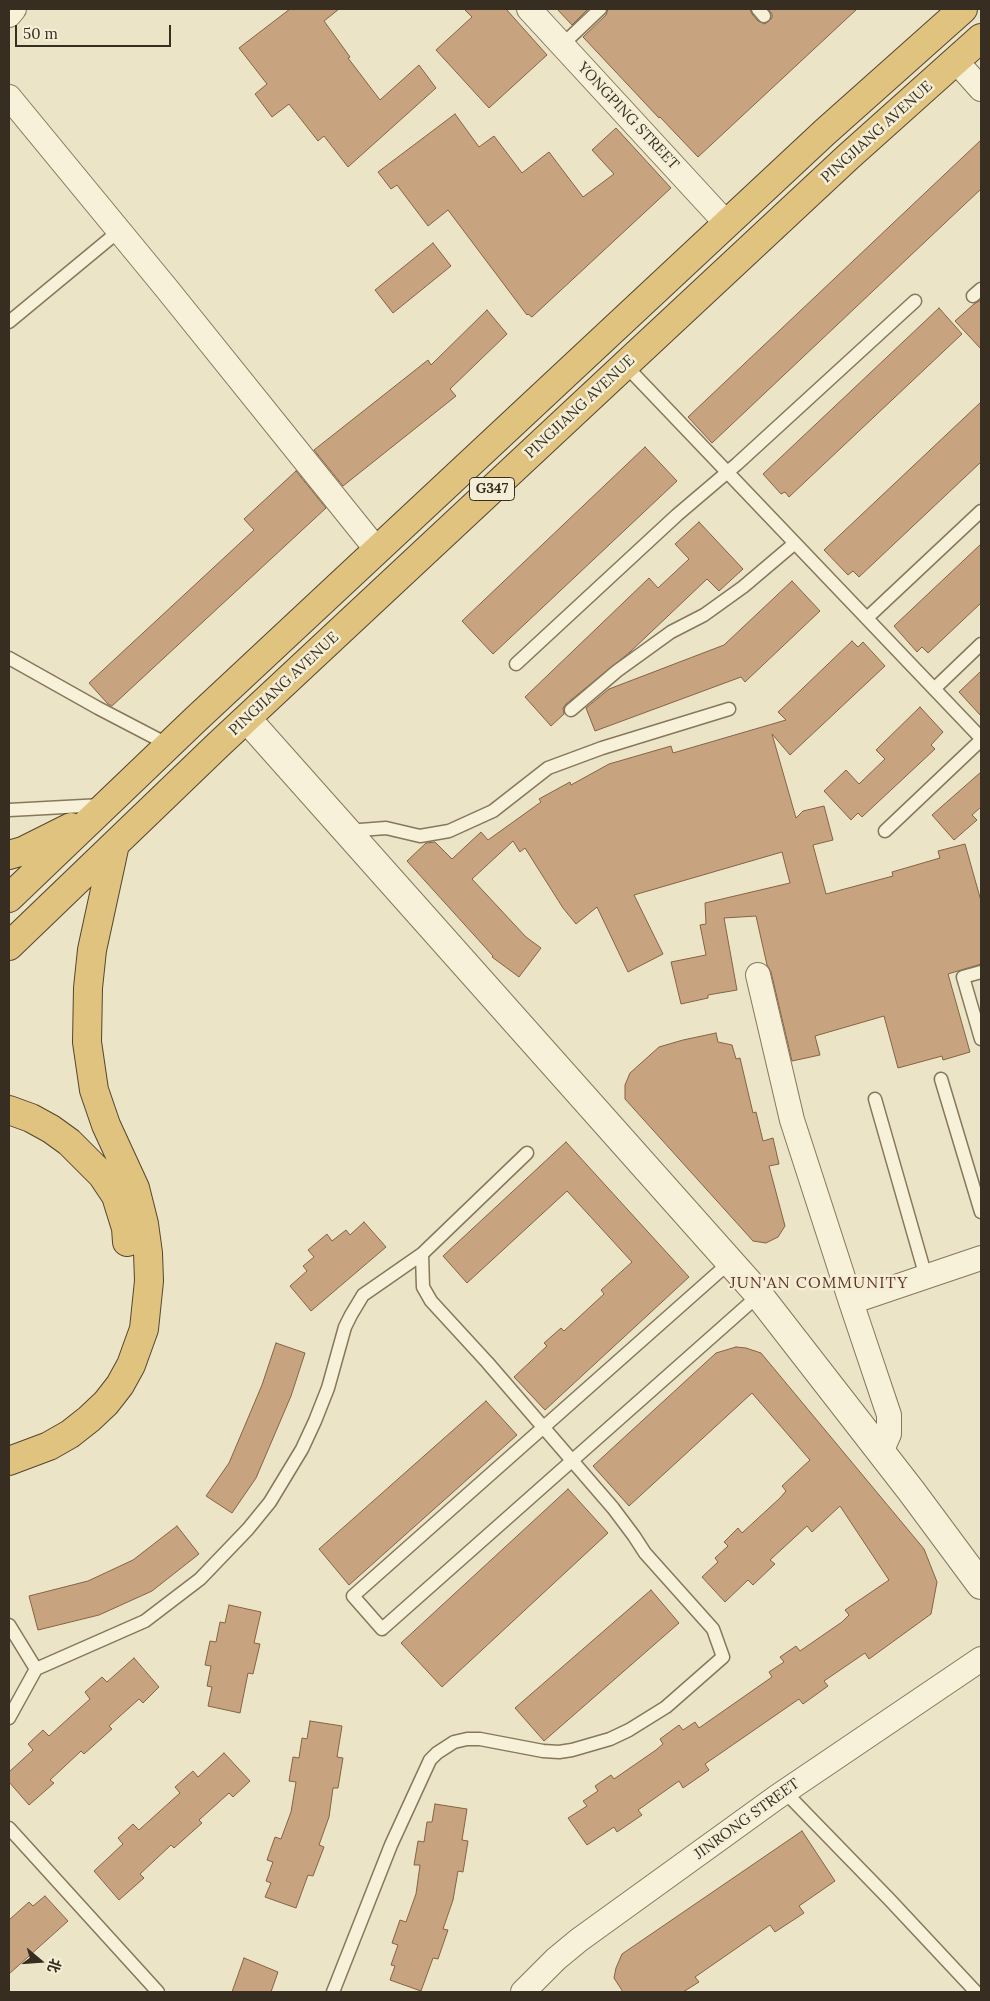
<!DOCTYPE html>
<meta charset="utf-8">
<style>
body{margin:0}
#map{position:relative;width:990px;height:2001px;overflow:hidden;background:#ece4c6;font-family:Lora,"Noto Sans SC",serif}
canvas{display:block}
.frame{position:absolute;inset:0;border:10px solid #372d20;pointer-events:none}
.north{position:absolute;left:15px;top:1936px;width:50px;height:50px;-webkit-text-stroke:4px #f4eed6;paint-order:stroke;rotate:108deg;font-size:14px;font-weight:700;line-height:20px;text-align:center;color:#372d20}
.north::after{content:'';display:block;margin:auto;width:18px;height:22px;background:#372d20;clip-path:polygon(50% 0,100% 100%,50% 72%,0 100%)}
.scale{position:absolute;left:15px;top:25px;width:156px;height:22px;box-sizing:border-box;border:2px solid #372d20;border-top:0;padding-left:6px;font-size:15px;line-height:18px;white-space:nowrap;color:#372d20;-webkit-text-stroke:4px #f4eed6;paint-order:stroke}
</style>
<div id="map">
<canvas width="990" height="2001"></canvas>
<div class="frame"></div>
<div class="north">北</div>
<div class="scale">50 m</div>
</div>
<script>
const c = document.querySelector('canvas').getContext('2d');
c.lineJoin = 'round';
function fillPath(path, color) {
  c.fillStyle = color;
  c.fill(path, 'evenodd');
}
function shape(rows) {
  const path = new Path2D();
  for (const r of rows) {
    path.moveTo(r[0], r[1]);
    for (let i = 2; i < r.length; i += 2) path.lineTo(r[i], r[i + 1]);
  }
  return path;
}
function stroke(path, color, width, dash) {
  c.strokeStyle = color;
  c.lineWidth = width;
  c.lineCap = dash ? 'butt' : 'round';
  c.setLineDash(dash || []);
  c.stroke(path);
}
function write(font, color, halo, rows, align = 'center') {
  c.font = font + ' Lora,serif';
  c.lineWidth = 5;
  c.setLineDash([]);
  c.textBaseline = 'middle';
  c.strokeStyle = halo;
  c.fillStyle = color;
  for (const [text, x, y, turn = 0] of rows) {
    c.save();
    c.translate(x, y);
    c.rotate((+turn || 0) * Math.PI / 180);
    c.textAlign = isNaN(turn) ? turn : align;
    if (halo) c.strokeText(text, 0, 0);
    c.fillText(text, 0, 0);
    c.restore();
  }
}
const building = shape([
 [290,9,339,9,324,21,350,57,348,58,380,100,419,65,436,88,348,167,324,136,318,141,289,104,272,117,255,94,267,84,239,48,290,9],
 [464,9,506,9,547,55,489,108,436,50,472,17,464,9],
 [557,9,588,9,572,25,557,9],
 [608,9,750,9,752,14,758,21,765,24,772,18,772,14,768,9,857,9,698,157,660,117,659,118,583,37,606,15,608,9],
 [455,114,479,147,494,136,522,173,549,152,583,197,614,174,592,150,616,128,671,188,532,317,528,314,527,315,448,210,428,226,397,185,391,189,378,172,455,114],
 [981,140,981,189,712,443,688,417,981,140],
 [433,243,451,266,393,313,375,290,433,243],
 [981,300,981,349,955,321,974,304,981,300],
 [939,308,962,334,789,497,785,492,781,494,763,474,939,308],
 [487,310,507,334,450,389,456,396,343,486,314,450,428,360,431,365,487,310],
 [981,402,981,462,859,577,853,571,848,575,824,550,981,402],
 [645,447,677,481,493,654,462,621,645,447],
 [296,471,326,508,112,706,108,704,89,683,254,530,244,519,296,471],
 [699,522,743,569,719,591,707,579,630,652,566,704,563,708,564,714,551,726,525,697,649,578,658,588,689,559,675,544,699,522],
 [981,544,981,603,928,653,922,647,917,652,894,626,981,544],
 [792,581,820,611,745,682,741,677,595,731,586,708,609,689,724,645,792,581],
 [852,641,858,647,863,642,885,666,790,755,772,734,796,818,803,811,824,806,833,840,813,845,826,894,893,876,892,872,940,858,938,851,965,844,981,901,981,964,948,974,970,1052,943,1060,942,1056,898,1068,884,1016,815,1036,820,1055,792,1061,771,972,767,965,756,916,724,918,737,990,708,995,708,998,681,1004,671,962,706,955,700,925,706,924,705,903,790,883,782,852,634,895,663,954,628,972,597,907,576,924,563,908,525,848,520,852,513,841,472,879,526,937,541,948,519,977,492,957,493,956,407,861,426,843,435,842,452,859,481,832,488,840,541,802,539,799,570,782,571,785,609,764,671,746,673,753,786,720,778,712,852,641],
 [981,671,981,716,959,692,981,671],
 [920,707,943,732,931,745,935,749,862,817,858,813,851,820,824,791,846,770,859,784,885,759,876,750,920,707],
 [981,772,981,807,972,815,977,820,954,840,932,815,981,772],
 [716,1033,718,1042,732,1045,736,1059,740,1058,753,1113,756,1112,763,1141,773,1138,779,1164,769,1166,785,1226,778,1237,766,1243,753,1241,625,1099,625,1085,630,1073,659,1047,683,1040,716,1033],
 [566,1142,689,1277,545,1410,514,1377,547,1346,544,1343,561,1328,564,1331,604,1294,601,1290,632,1262,567,1191,467,1283,443,1256,566,1142],
 [364,1222,386,1247,311,1311,290,1286,307,1271,303,1266,314,1257,308,1250,327,1234,332,1241,346,1230,350,1235,364,1222],
 [276,1343,305,1353,291,1396,256,1478,232,1513,206,1496,229,1463,262,1385,276,1343],
 [736,1347,746,1348,761,1353,924,1549,937,1582,931,1614,869,1659,865,1653,824,1681,828,1686,803,1704,799,1699,705,1764,709,1770,683,1788,679,1781,638,1810,642,1815,617,1832,614,1827,587,1845,568,1818,587,1806,583,1801,598,1791,595,1786,611,1775,614,1779,656,1750,663,1744,660,1739,679,1725,683,1730,695,1722,699,1728,772,1677,769,1672,784,1662,780,1657,796,1646,800,1651,842,1622,849,1615,845,1610,889,1580,840,1506,812,1532,807,1526,770,1560,775,1564,753,1585,748,1580,725,1602,702,1577,718,1562,715,1558,728,1546,724,1542,738,1528,742,1533,780,1498,786,1491,782,1486,810,1460,752,1393,629,1506,593,1466,716,1353,736,1347],
 [486,1401,517,1435,349,1585,319,1549,486,1401],
 [568,1489,608,1533,442,1687,401,1643,568,1489],
 [177,1526,199,1554,152,1591,99,1615,38,1630,29,1596,88,1581,133,1560,177,1526],
 [651,1590,679,1623,544,1741,515,1708,651,1590],
 [229,1605,261,1612,254,1643,260,1644,253,1674,248,1673,240,1713,208,1706,212,1687,207,1686,211,1666,205,1665,210,1641,216,1642,220,1622,225,1623,229,1605],
 [134,1658,159,1687,143,1703,139,1699,109,1726,112,1729,84,1754,81,1751,50,1780,54,1783,29,1805,9,1782,9,1772,33,1750,28,1744,43,1730,49,1736,90,1699,85,1692,102,1677,107,1682,134,1658],
 [310,1721,342,1726,337,1757,343,1758,338,1788,333,1788,329,1817,319,1845,324,1847,313,1876,308,1875,296,1908,265,1897,271,1883,266,1881,273,1862,267,1860,275,1837,281,1839,291,1812,296,1782,289,1781,293,1757,299,1758,302,1738,307,1739,310,1721],
 [224,1753,250,1781,233,1797,229,1793,199,1820,202,1823,174,1848,171,1845,140,1874,144,1878,119,1900,94,1871,123,1844,118,1838,133,1824,139,1830,180,1793,175,1787,193,1771,198,1777,224,1753],
 [435,1804,467,1809,462,1840,468,1841,463,1872,458,1871,453,1900,443,1929,448,1930,438,1959,433,1958,421,1991,390,1980,395,1966,391,1965,398,1945,392,1943,400,1920,406,1922,416,1894,420,1865,414,1865,418,1841,424,1842,427,1822,432,1822,435,1804],
 [802,1831,835,1881,799,1906,804,1913,775,1932,770,1925,695,1977,699,1982,683,1992,623,1992,614,1978,616,1968,622,1954,802,1831],
 [45,1896,68,1921,9,1974,9,1920,29,1902,33,1906,45,1896],
 [244,1958,278,1972,271,1992,232,1992,244,1958]
]);
const service = shape([
 [758,9,764,16],
 [562,45,600,9],
 [973,296,981,289],
 [9,322,119,231],
 [625,365,981,738],
 [867,618,981,511],
 [9,658,98,708,169,745],
 [516,664,677,515,737,464,915,301],
 [934,689,981,644],
 [571,710,617,671,671,632,704,615,743,587,795,543],
 [9,810,102,805],
 [347,831,386,828,420,836,449,831,493,811,548,768,602,748,729,709],
 [885,831,981,740],
 [981,972,963,977,981,1039],
 [941,1079,981,1212],
 [875,1099,926,1277],
 [730,1262,353,1596,382,1629,759,1295],
 [9,1625,36,1669],
 [9,1718,36,1669,145,1621,200,1579,248,1529,270,1502,302,1449,315,1421,328,1388,345,1327,351,1315,363,1295,422,1254],
 [785,1792,889,1899,976,1992],
 [9,1828,158,1992],
 [333,1992,391,1845,430,1760,437,1753,454,1742,467,1739,480,1739,543,1751,559,1752,572,1750,610,1739,629,1730,666,1707,723,1657,713,1629,645,1553,634,1536,613,1508,487,1362,431,1301,423,1287,422,1254,527,1153]
]);
const minor = shape([
 [529,9,727,224],
 [9,15,14,9],
 [956,61,981,89],
 [9,97,167,289,377,550],
 [758,975,792,1120,851,1302,889,1415,889,1434,881,1452],
 [851,1302,981,1258],
 [523,1992,556,1959,579,1940,777,1797,981,1659]
]);
const tertiary = shape([
 [247,719,755,1290,912,1492,981,1585]
]);
const trunk = shape([
 [9,855,23,851,71,827],
 [9,898,195,720,825,132,963,9],
 [9,946,218,745,625,365,848,157,981,38],
 [9,1110,31,1118,51,1129,69,1142,102,1175,116,1196,126,1228,127,1242],
 [9,1461,49,1446,70,1434,89,1419,106,1403,120,1385,131,1365,144,1329,149,1281,148,1253,144,1224,135,1188,106,1125,94,1090,87,1042,88,988,92,950,115,844]
]);
const shields = [
 [492,489,45]
];
const shieldNames = [
 ["G347",492,489]
];
const streetNames = [
 ["YONGPING STREET",628,116,47],
 ["PINGJIANG AVENUE",877,132,-42],
 ["PINGJIANG AVENUE",580,407,-43],
 ["PINGJIANG AVENUE",284,684,-43],
 ["JINRONG STREET",747,1819,-36]
];
const neighbourhoodNames = [
 ["JUN'AN COMMUNITY",819,1283]
];
fillPath(building, '#c8a37f');
stroke(building, '#846344', 1);
stroke(service, '#86775d', 15);
stroke(minor, '#86775d', 26);
stroke(tertiary, '#86775d', 30);
stroke(trunk, '#544531', 30);
stroke(service, '#f7f1d9', 12);
stroke(minor, '#f7f1d9', 24);
stroke(tertiary, '#f7f1d9', 28);
stroke(trunk, '#e0c37f', 28);
for (const [x, y, w] of shields) {
  const box = new Path2D();
  box.roundRect(x - w / 2, y - 11.5, w, 23, 4);
  c.fillStyle = '#f4eed6';
  c.fill(box);
  stroke(box, '#372d20', 1);
}
write('bold 14px', '#372d20', null, shieldNames);
write('15px', '#372d20', '#f4eed6', streetNames);
c.letterSpacing = '1px';
write('16px', '#613522', '#f4eed6', neighbourhoodNames);
c.letterSpacing = '0px';
</script>
